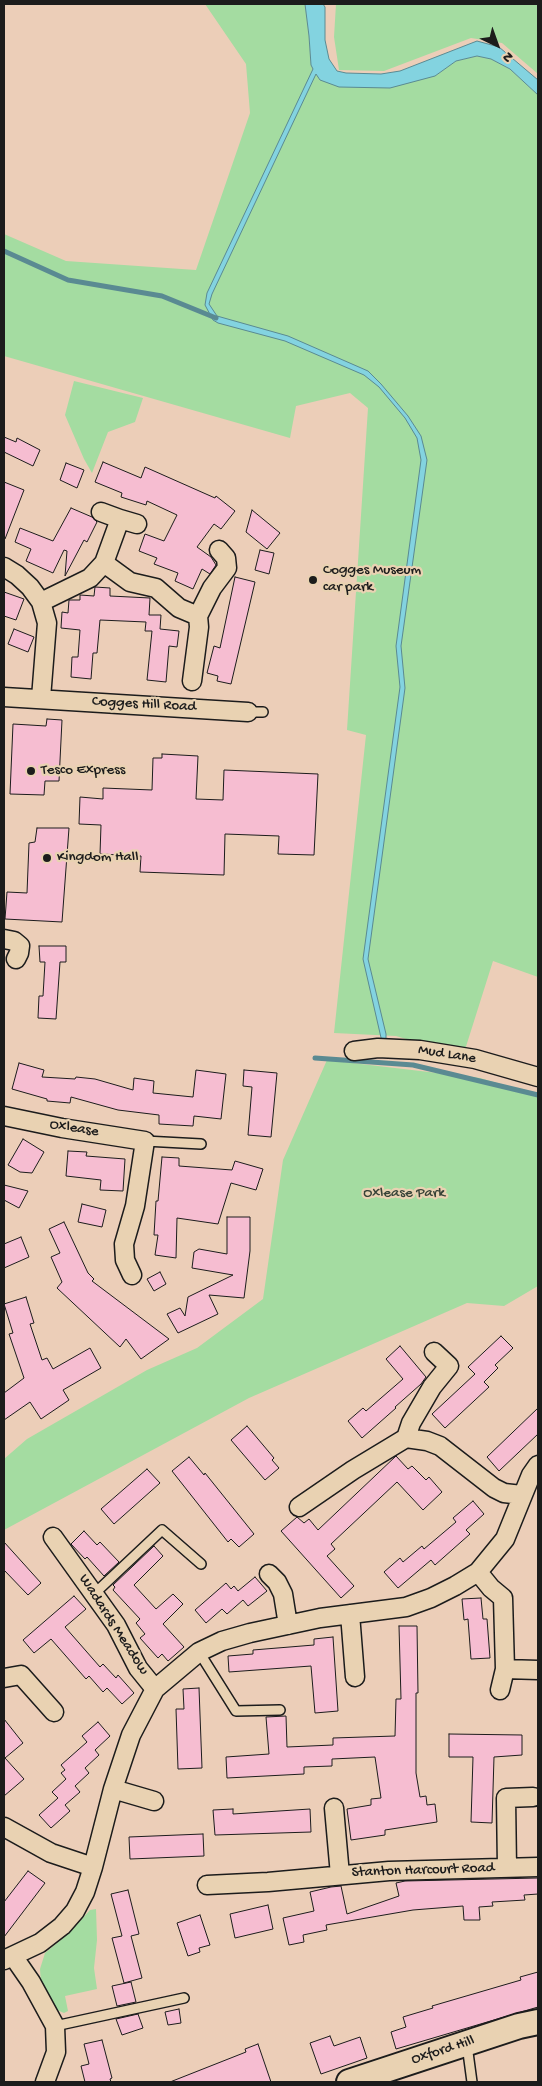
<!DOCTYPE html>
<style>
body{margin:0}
#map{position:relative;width:542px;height:2086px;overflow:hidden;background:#ecceb8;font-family:"Gochi Hand",sans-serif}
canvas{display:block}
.frame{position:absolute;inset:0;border:5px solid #1c1c1c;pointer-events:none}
.north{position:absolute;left:472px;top:20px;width:50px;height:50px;-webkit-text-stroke:4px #e9d2b2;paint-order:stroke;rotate:138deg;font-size:14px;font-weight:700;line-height:20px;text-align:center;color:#1c1c1c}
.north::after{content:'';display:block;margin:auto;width:18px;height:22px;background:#1c1c1c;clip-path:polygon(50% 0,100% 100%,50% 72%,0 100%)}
</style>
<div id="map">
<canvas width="542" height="2086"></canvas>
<div class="frame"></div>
<div class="north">N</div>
</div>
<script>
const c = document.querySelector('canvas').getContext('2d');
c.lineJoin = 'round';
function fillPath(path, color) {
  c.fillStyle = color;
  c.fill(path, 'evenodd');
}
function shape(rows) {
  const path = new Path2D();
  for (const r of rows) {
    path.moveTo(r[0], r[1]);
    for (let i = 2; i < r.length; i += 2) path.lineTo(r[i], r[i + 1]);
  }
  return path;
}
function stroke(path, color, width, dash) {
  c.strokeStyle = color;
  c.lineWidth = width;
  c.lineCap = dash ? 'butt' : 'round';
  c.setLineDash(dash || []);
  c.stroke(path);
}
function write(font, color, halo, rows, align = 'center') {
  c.font = font + ' "Gochi Hand",sans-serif';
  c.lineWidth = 4.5;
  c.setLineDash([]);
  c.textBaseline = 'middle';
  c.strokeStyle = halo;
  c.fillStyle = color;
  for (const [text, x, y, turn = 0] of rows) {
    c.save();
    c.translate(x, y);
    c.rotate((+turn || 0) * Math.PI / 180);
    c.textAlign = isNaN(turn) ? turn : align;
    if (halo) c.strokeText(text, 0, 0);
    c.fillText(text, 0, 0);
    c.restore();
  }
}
const green = shape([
 [205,4,305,4,309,36,311,65,320,80,435,76,456,61,477,56,491,59,510,69,538,95,538,977,493,961,463,1056,396,1036,334,1033,366,735,347,730,368,408,350,393,296,406,290,438,4,356,4,234,66,261,196,270,250,113,246,64],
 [336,4,538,4,538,74,502,43,471,38,384,71,339,70,334,37],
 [74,381,143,398,135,422,108,432,92,473,84,459,65,415],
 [327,1060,480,1078,538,1095,538,1286,504,1306,467,1303,249,1398,4,1530,4,1459,27,1439,147,1370,197,1348,263,1299,283,1160],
 [96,1909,97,1940,94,1968,97,1989,65,1996,68,2011,64,2013,57,2010,41,1983,40,1969,45,1953,69,1933,90,1910]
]);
const water = shape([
 [305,4,323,4,325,7,325,40,329,59,337,71,346,73,381,74,400,71,477,41,499,47,538,80,538,95,510,69,491,59,477,56,456,61,435,76,390,88,339,87,320,80,316,74,212,294,209,304,217,316,288,336,368,371,381,384,408,416,421,436,427,460,401,646,405,688,368,959,386,1034,386,1044,382,1042,363,959,400,687,396,646,421,460,417,438,405,418,379,387,364,375,285,341,218,323,213,320,205,305,207,293,313,69,311,65,309,36,305,4]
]);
const stream = shape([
 [4,251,68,280,162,296,216,318],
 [315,1058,413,1065,538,1095]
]);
const building = shape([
 [4,437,16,442,17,438,40,450,33,466,4,452,4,437],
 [103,462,141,478,145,467,215,498,216,496,235,511,221,529,214,524,197,547,211,557,216,565,210,574,202,569,193,589,175,581,178,573,154,564,157,558,139,551,145,534,164,541,177,515,147,501,146,505,121,497,122,493,95,482,103,462],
 [66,463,84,470,77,488,60,480,66,463],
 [4,482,24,490,5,539,4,539,4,482],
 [71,508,92,517,97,522,87,542,84,540,65,576,67,551,64,550,53,573,26,561,31,549,15,542,20,528,53,541,71,508],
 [252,510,280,533,267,549,246,532,252,510],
 [260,550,274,553,269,574,255,570,260,550],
 [235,577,255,582,231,684,217,681,218,676,207,673,214,646,220,648,235,577],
 [95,587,110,588,110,596,150,598,149,615,161,615,160,629,179,631,177,647,169,646,166,682,147,680,152,631,145,631,146,622,100,620,97,653,93,653,91,679,71,677,72,657,78,657,80,630,61,628,62,612,68,613,69,600,80,600,80,595,94,596,95,587],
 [4,592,24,599,16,620,4,616,4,592],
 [14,629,34,637,28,652,8,644,14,629],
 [47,719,62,720,59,781,45,781,44,795,10,794,13,724,46,726,47,719],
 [162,754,198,756,196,799,223,800,224,770,318,774,314,855,278,854,279,836,225,834,224,875,140,872,141,856,100,854,101,825,79,824,80,797,103,799,103,788,152,790,153,758,162,758,162,754],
 [37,828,69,828,62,922,5,919,7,892,27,893,29,843,35,842,37,828],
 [39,946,66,946,66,962,60,962,56,1019,38,1018,39,996,43,996,45,962,40,962,39,946],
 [19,1063,44,1070,42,1077,75,1079,76,1077,95,1079,133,1090,134,1078,154,1081,153,1093,193,1097,196,1070,226,1074,221,1119,194,1116,193,1126,159,1124,159,1115,118,1110,71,1097,70,1103,47,1101,47,1099,12,1089,19,1063],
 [244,1070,277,1073,271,1137,248,1135,252,1087,243,1086,244,1070],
 [23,1139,44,1152,32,1173,20,1172,8,1165,23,1139],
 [68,1151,87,1152,86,1156,125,1159,123,1191,100,1190,101,1180,66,1176,68,1151],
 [162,1157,179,1158,179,1166,232,1170,235,1161,263,1169,256,1190,231,1183,218,1224,177,1218,176,1258,155,1255,158,1235,154,1235,156,1201,158,1201,162,1157],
 [4,1185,28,1191,19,1208,4,1200,4,1185],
 [82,1204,106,1210,102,1227,78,1222,82,1204],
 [227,1217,250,1217,250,1251,244,1298,209,1295,218,1314,178,1333,167,1314,180,1308,185,1316,188,1297,233,1275,192,1268,194,1252,199,1249,227,1254,227,1217],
 [64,1222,88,1273,94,1279,92,1281,169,1339,141,1359,126,1339,120,1347,57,1288,62,1282,51,1257,60,1253,49,1229,64,1222],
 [21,1237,29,1257,4,1268,4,1244,21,1237],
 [160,1272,166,1284,154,1291,147,1279,160,1272],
 [26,1297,34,1323,30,1324,42,1360,47,1358,53,1369,90,1348,101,1368,63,1390,69,1400,41,1419,30,1402,4,1420,4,1393,24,1378,9,1334,13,1333,4,1304,26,1297],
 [501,1336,513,1348,495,1365,498,1368,484,1382,489,1387,445,1428,432,1414,475,1374,468,1367,501,1336],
 [400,1346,426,1377,421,1384,395,1407,396,1408,362,1438,348,1421,363,1408,366,1411,403,1379,386,1359,400,1346],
 [538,1408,538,1434,499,1471,487,1457,538,1408],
 [247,1426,274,1458,272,1460,279,1468,265,1480,231,1440,247,1426],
 [396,1456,408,1469,412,1466,426,1480,429,1477,442,1492,423,1510,397,1482,331,1544,335,1549,327,1556,354,1586,341,1598,281,1531,297,1517,304,1523,309,1519,318,1530,396,1456],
 [189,1457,204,1475,205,1473,254,1534,239,1547,231,1539,228,1542,172,1471,189,1457],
 [147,1469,160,1483,114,1524,101,1509,147,1469],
 [473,1501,484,1514,466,1530,470,1534,435,1565,431,1560,398,1588,384,1572,400,1558,403,1562,422,1546,424,1549,456,1522,453,1518,473,1501],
 [84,1531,97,1545,100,1542,119,1562,104,1576,87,1557,85,1559,71,1544,84,1531],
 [4,1542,41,1583,28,1595,4,1570,4,1542],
 [154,1546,163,1556,134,1585,156,1609,173,1594,183,1604,163,1624,184,1647,168,1661,162,1654,158,1658,140,1638,145,1634,136,1623,140,1619,113,1590,115,1587,113,1585,154,1546],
 [255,1577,267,1591,248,1606,243,1600,227,1614,222,1609,206,1623,195,1610,226,1583,231,1589,234,1586,238,1591,255,1577],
 [74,1596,86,1609,65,1627,100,1667,103,1664,116,1678,118,1675,134,1693,122,1704,107,1688,103,1692,89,1676,86,1679,51,1639,34,1653,23,1640,74,1596],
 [481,1598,483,1619,487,1619,490,1658,471,1659,468,1619,464,1620,462,1599,481,1598],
 [399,1626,417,1626,418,1693,416,1693,416,1773,420,1797,426,1796,427,1805,435,1804,437,1822,385,1830,385,1835,351,1840,347,1809,371,1805,371,1799,381,1798,375,1757,332,1759,332,1766,304,1767,304,1774,227,1778,226,1757,269,1754,266,1717,286,1716,287,1747,333,1745,333,1738,395,1736,396,1699,401,1699,399,1626],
 [333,1637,338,1711,315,1713,311,1666,229,1672,228,1656,253,1654,253,1650,314,1645,314,1639,333,1637],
 [199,1688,202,1768,178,1769,176,1709,184,1709,183,1689,199,1688],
 [4,1719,23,1743,5,1758,24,1779,4,1796,4,1719],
 [98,1722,110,1736,95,1750,99,1755,85,1768,89,1773,75,1786,80,1792,65,1805,70,1811,51,1828,39,1815,58,1798,52,1792,66,1779,61,1773,65,1770,61,1765,87,1742,82,1736,98,1722],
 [449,1734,522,1735,522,1755,494,1757,492,1823,471,1822,473,1757,449,1757,449,1734],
 [233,1809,233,1814,310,1809,311,1832,215,1835,213,1810,233,1809],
 [203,1834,204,1856,130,1859,129,1837,203,1834],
 [28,1871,45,1883,4,1937,4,1902,28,1871],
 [538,1878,538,1894,524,1895,525,1900,492,1902,493,1906,479,1907,480,1920,464,1920,463,1906,413,1910,326,1925,327,1930,303,1935,304,1942,289,1945,283,1918,314,1911,310,1892,331,1887,341,1886,347,1914,399,1896,396,1883,405,1881,538,1878],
 [128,1890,139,1934,131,1936,142,1978,124,1983,112,1938,122,1936,111,1894,128,1890],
 [268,1905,273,1929,235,1938,230,1914,268,1905],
 [200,1915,210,1945,199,1948,200,1952,188,1956,177,1923,200,1915],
 [538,1972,538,2007,396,2049,391,2032,406,2027,403,2017,433,2008,432,2006,521,1980,520,1977,538,1972],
 [131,1982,136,2002,117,2006,112,1986,131,1982],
 [179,2009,181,2023,168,2025,165,2012,179,2009],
 [138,2014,143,2028,122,2035,116,2019,138,2014],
 [330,2036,334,2046,360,2037,367,2058,321,2074,310,2043,330,2036],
 [102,2040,112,2078,110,2079,111,2082,85,2082,81,2066,89,2064,84,2044,102,2040],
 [258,2044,271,2082,170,2082,246,2052,245,2049,258,2044]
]);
const service = shape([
 [248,712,263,712],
 [145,1141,201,1144],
 [94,1594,162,1530,201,1564],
 [199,1652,236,1711,280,1710],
 [55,2026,184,1998],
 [467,2045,472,2082]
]);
const minor = shape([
 [101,512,120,519],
 [104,563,120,519,137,524],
 [4,567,17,575,30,587,41,602,47,623,41,698],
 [41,602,90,578,104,563,130,582,156,588,179,608,198,616],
 [192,681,199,627,198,616,212,588,227,568,226,558,219,550],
 [4,697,248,712],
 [4,939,14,941,20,946,19,953,16,959],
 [354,1051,378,1048,420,1050,475,1059,538,1077],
 [4,1116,62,1128,145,1141,135,1206,124,1244,125,1260,132,1275],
 [406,1438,411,1423,432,1387,449,1366,434,1352],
 [299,1507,353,1470,406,1438,427,1441,440,1446,494,1488,504,1493,522,1495],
 [53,1537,116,1625,138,1668,155,1689],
 [478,1572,491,1588,503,1598,505,1669,538,1670],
 [269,1574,277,1582,283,1594,288,1625],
 [350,1614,355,1677],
 [4,1678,21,1675,54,1712],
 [500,1690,505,1669],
 [113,1789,154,1801],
 [334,1808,340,1875],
 [4,1827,51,1853,93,1867],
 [507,1868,506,1798,533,1797],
 [207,1885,268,1882,389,1871,538,1867],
 [13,1956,31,1982,55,2026,56,2052,45,2082],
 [4,1960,40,1943,62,1926,75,1911,85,1892,93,1867,113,1789,131,1735,155,1689,199,1652,222,1641,250,1633,320,1618,406,1607,431,1598,455,1586,478,1572,505,1539,531,1475,538,1465]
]);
const secondary = shape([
 [349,2082,519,2026,538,2022]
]);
const markers = [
 [313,580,5,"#1c1c1c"],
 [31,771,5,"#1c1c1c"],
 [47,858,5,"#1c1c1c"]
];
const poiNames = [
 ["Cogges Museum",323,571],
 ["car park",323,588],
 ["Tesco Express",41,771],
 ["Kingdom Hall",57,858]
];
const streetNames = [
 ["Cogges Hill Road",144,705,3],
 ["Mud Lane",447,1055,9],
 ["Oxlease",74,1129,9],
 ["Wadards Meadow",113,1625,57],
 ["Stanton Harcourt Road",423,1871,-2],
 ["Oxford Hill",443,2051,-18]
];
const parkNames = [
 ["Oxlease Park",404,1194]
];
fillPath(green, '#a4dca1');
fillPath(water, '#83d3e0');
stroke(water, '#5a8a92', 1);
stroke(stream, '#5a8a92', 5);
fillPath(building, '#f6bdd1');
stroke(building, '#1c1c1c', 1);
stroke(service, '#1c1c1c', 12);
stroke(minor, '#1c1c1c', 21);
stroke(secondary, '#1c1c1c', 28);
stroke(service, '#e9d2b2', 9);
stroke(minor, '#e9d2b2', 18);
stroke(secondary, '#e9d2b2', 24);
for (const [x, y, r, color] of markers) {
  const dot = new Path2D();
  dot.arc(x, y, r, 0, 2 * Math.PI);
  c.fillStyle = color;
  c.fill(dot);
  stroke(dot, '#e9d2b2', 2);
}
write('15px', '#1c1c1c', '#e9d2b2', poiNames, 'left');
write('15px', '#1c1c1c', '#e9d2b2', streetNames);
write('15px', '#374237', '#e9d2b2', parkNames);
</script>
